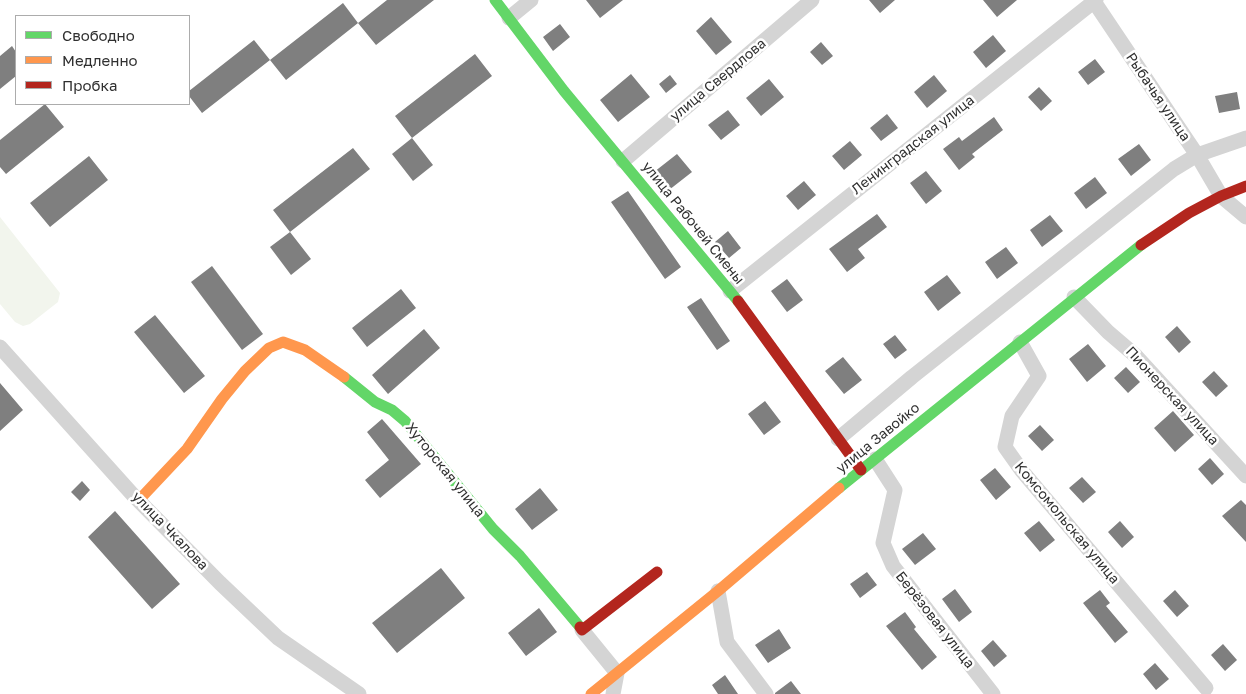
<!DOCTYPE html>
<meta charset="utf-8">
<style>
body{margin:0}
#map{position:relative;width:1246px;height:694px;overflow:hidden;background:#fff;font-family:"Golos Text",sans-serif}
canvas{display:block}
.legend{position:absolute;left:15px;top:15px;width:175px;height:90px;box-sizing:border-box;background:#fff;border:1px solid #acacac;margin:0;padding:6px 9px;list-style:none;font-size:15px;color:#303030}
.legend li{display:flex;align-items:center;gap:10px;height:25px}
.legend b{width:25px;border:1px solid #acacac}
</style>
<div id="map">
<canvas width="1246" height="694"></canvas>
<ul class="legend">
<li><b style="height:6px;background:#63d668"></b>Свободно</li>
<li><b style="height:6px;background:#ff974d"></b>Медленно</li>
<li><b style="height:6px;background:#b3261e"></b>Пробка</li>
</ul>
</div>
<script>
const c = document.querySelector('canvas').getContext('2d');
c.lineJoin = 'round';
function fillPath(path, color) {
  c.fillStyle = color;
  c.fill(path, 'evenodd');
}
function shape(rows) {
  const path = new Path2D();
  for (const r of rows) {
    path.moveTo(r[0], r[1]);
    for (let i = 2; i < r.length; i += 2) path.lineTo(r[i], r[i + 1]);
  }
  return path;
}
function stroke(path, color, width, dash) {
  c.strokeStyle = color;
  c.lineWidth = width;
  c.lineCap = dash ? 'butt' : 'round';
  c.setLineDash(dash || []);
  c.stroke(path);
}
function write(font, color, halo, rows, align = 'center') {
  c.font = font + ' "Golos Text",sans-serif';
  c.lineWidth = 5;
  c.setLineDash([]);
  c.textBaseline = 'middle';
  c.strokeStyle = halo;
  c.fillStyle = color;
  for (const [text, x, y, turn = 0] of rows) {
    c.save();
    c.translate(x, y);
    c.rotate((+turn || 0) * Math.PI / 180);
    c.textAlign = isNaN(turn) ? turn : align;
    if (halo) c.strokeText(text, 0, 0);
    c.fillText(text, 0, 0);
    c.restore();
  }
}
const green = shape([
 [0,217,60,293,58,302,30,324,23,326,15,322,0,304]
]);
const building = shape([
 [387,0,434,0,376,45,358,23],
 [586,0,623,0,600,18],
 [869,0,895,0,880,13],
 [983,0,1017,0,997,17],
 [343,3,358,23,286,80,270,60],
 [711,17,732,42,716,55,696,31],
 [560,24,570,37,553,51,543,37],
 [993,35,1006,51,986,68,973,52],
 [254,40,270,60,202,113,189,96,189,91],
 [821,42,833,56,822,65,810,52],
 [12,46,16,52,16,76,0,89,0,56],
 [475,54,492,76,412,138,395,116],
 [1095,59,1105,72,1088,85,1078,72],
 [631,74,650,97,618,122,600,100],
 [670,75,677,84,666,93,659,84],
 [934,75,947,91,927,108,914,92],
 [769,79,784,97,761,116,746,98],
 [1039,87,1052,101,1041,111,1028,97],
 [1237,92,1240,109,1219,113,1215,96],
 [45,104,64,127,6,174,0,167,0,140],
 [728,110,740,125,721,140,708,125],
 [887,114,898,128,881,141,870,128],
 [994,117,1003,130,972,154,975,157,959,170,943,149,959,137,962,141],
 [412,138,433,165,413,181,392,154],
 [850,141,862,155,844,170,832,156],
 [1139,144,1151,160,1131,176,1118,159],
 [353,148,370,169,290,232,273,210],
 [677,154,692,172,669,190,654,172],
 [89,156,108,180,50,227,30,203],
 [926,171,942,191,926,204,910,183],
 [1095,177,1107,193,1086,209,1074,193],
 [804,181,816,195,798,210,786,196],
 [628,191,681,267,665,279,611,202],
 [877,214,887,227,858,249,865,258,847,272,829,249],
 [1050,215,1063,231,1042,247,1030,230],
 [728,231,741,248,729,258,715,242],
 [290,232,311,259,291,275,270,247],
 [1006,247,1018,263,997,279,985,262],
 [212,266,263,334,242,350,191,282],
 [947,275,961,293,938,311,924,292],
 [787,279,803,300,787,312,771,291],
 [401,289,416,308,367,347,352,328],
 [701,298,730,341,717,350,687,307],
 [155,315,205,376,184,393,134,332],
 [1177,326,1191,342,1179,353,1165,337],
 [424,329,440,348,388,394,372,375],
 [895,335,907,350,895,359,883,344],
 [1088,344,1106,366,1087,382,1069,359],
 [843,357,862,380,844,394,825,371],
 [1126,367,1140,382,1128,393,1114,378],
 [1214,371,1228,386,1216,397,1202,382],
 [0,383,23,410,0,431],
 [765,401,781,422,764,435,748,414],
 [1173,411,1194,435,1175,452,1154,428],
 [382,419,421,464,380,498,365,480,389,460,367,432],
 [1040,425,1054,440,1042,451,1028,436],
 [1210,458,1224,474,1212,485,1198,469],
 [995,468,1011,487,996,500,980,480],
 [1082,477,1096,492,1083,503,1069,488],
 [82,481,90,490,80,501,71,492],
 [540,488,558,510,532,530,515,509],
 [1241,500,1246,505,1246,542,1222,516],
 [115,511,180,584,152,609,88,537],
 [1039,521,1055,540,1040,552,1024,533],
 [1120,521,1134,537,1122,548,1108,532],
 [923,533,936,549,915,565,902,549],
 [441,568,465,598,397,653,372,623],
 [867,572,877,585,860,598,850,584],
 [955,589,972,612,959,622,942,599],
 [1100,590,1110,603,1106,606,1128,632,1115,643,1083,603],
 [1175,590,1189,606,1177,617,1163,601],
 [539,608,557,632,526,656,508,633],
 [905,612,916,627,914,629,937,657,922,670,886,626],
 [779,629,791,648,768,663,755,645],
 [993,640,1007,656,994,667,981,651],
 [1223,644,1237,660,1225,671,1211,655],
 [1155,663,1169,679,1156,690,1143,674],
 [725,675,738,694,718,694,712,685],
 [791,681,801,694,775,694,775,693]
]);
const street = shape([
 [1093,0,1197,155,1221,196,1246,217],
 [509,18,531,0],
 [623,161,812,0],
 [730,291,1096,0],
 [1074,297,1108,332,1136,356,1246,476],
 [1020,342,1039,376,1012,416,1005,447,1022,471,1206,688],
 [0,347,133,495,220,583,278,638,359,694],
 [838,439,912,377,1174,169,1197,155,1246,138],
 [875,459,895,490,883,543,893,566,993,694],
 [718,591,727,642,766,694],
 [582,630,617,673,613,694]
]);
const fast = shape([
 [495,0,564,91,738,301],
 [344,377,375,402,392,410,405,421,493,529,520,556,580,627],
 [839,488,1141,245]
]);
const slow = shape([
 [139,500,187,449,222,399,245,371,269,348,283,342,305,350,344,377],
 [591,694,718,591,839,488]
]);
const jam = shape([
 [1141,245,1189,213,1221,196,1246,186],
 [738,301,861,470],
 [580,627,582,630,657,572]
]);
const streetNames = [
 ["улица Свердлова",718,80,-40],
 ["Рыбачья улица",1158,97,56],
 ["Ленинградская улица",913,145,-38],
 ["улица Рабочей Смены",693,223,51],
 ["Пионерская улица",1172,396,47],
 ["улица Завойко",878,438,-39],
 ["Хуторская улица",445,470,51],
 ["Комсомольская улица",1067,523,50],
 ["улица Чкалова",170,531,46],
 ["Берёзовая улица",935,620,52]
];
fillPath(green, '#f2f5ed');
fillPath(building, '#7f7f7f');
stroke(street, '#d4d4d4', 15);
stroke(fast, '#63d668', 11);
stroke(slow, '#ff974d', 11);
stroke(jam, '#b3261e', 11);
write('14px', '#303030', '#fff', streetNames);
</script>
